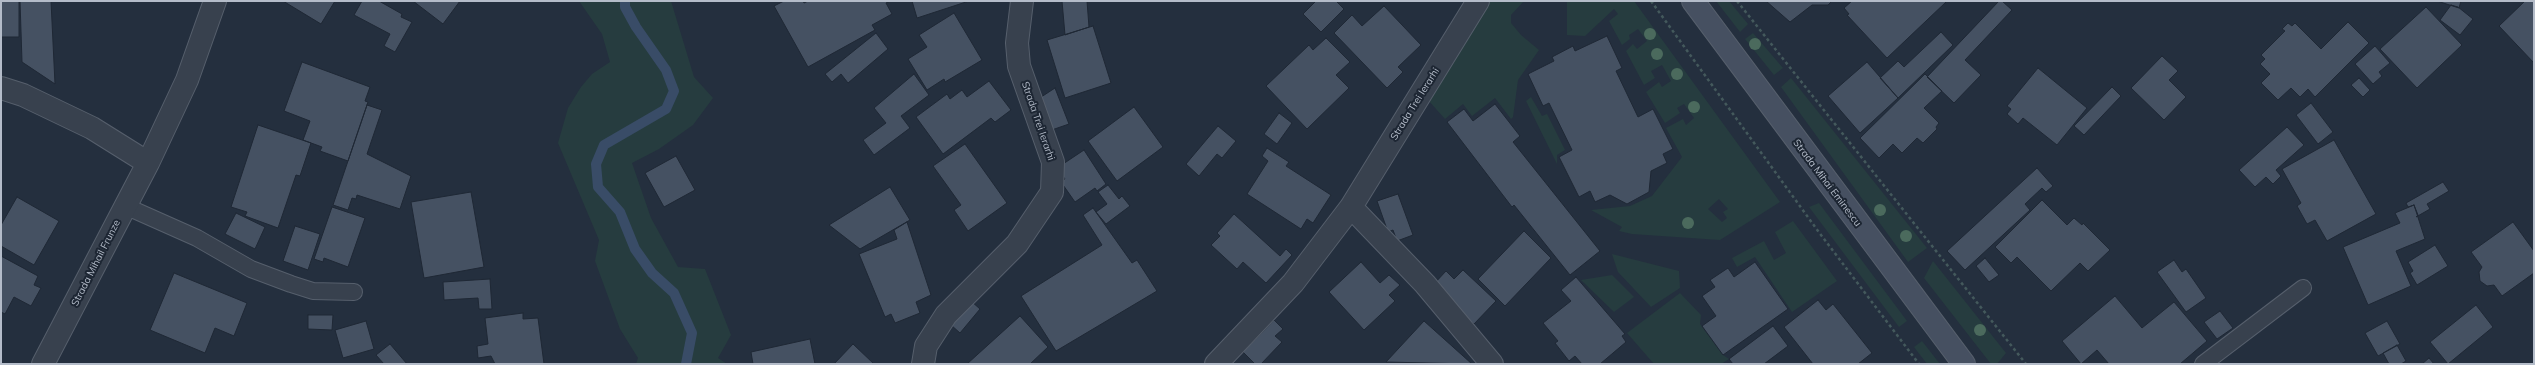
<!DOCTYPE html>
<style>
body{margin:0}
#map{position:relative;width:2535px;height:365px;overflow:hidden;background:#242f3e;font-family:Mulish,sans-serif}
canvas{display:block}
.frame{position:absolute;inset:0;border:2px solid #b4bcc9;pointer-events:none}
</style>
<div id="map">
<canvas width="2535" height="365"></canvas>
<div class="frame"></div>
</div>
<script>
const c = document.querySelector('canvas').getContext('2d');
c.lineJoin = 'round';
function fillPath(path, color) {
  c.fillStyle = color;
  c.fill(path, 'evenodd');
}
function shape(rows) {
  const path = new Path2D();
  for (const r of rows) {
    path.moveTo(r[0], r[1]);
    for (let i = 2; i < r.length; i += 2) path.lineTo(r[i], r[i + 1]);
  }
  return path;
}
function stroke(path, color, width, dash) {
  c.strokeStyle = color;
  c.lineWidth = width;
  c.lineCap = dash ? 'butt' : 'round';
  c.setLineDash(dash || []);
  c.stroke(path);
}
function write(font, color, halo, rows, align = 'center') {
  c.font = font + ' Mulish,sans-serif';
  c.lineWidth = 4;
  c.setLineDash([]);
  c.textBaseline = 'middle';
  c.strokeStyle = halo;
  c.fillStyle = color;
  for (const [text, x, y, turn = 0] of rows) {
    c.save();
    c.translate(x, y);
    c.rotate((+turn || 0) * Math.PI / 180);
    c.textAlign = isNaN(turn) ? turn : align;
    if (halo) c.strokeText(text, 0, 0);
    c.fillText(text, 0, 0);
    c.restore();
  }
}
const green = shape([
 [579,1,671,1,694,77,713,98,693,125,659,149,632,163,651,218,678,267,705,269,731,335,718,358,727,364,636,364,638,358,620,329,595,261,599,240,558,143,568,108,581,87,592,74,610,62,602,34],
 [1490,1,1524,1,1511,15,1511,23,1521,35,1539,50,1518,80,1513,117,1511,119,1495,98,1472,116,1463,104,1445,119,1428,100],
 [1567,1,1634,1,1780,202,1720,240,1632,234,1619,231,1622,227,1591,210,1630,206,1652,196,1682,157,1666,128,1683,119,1686,125,1694,118,1684,104,1677,108,1680,113,1665,123,1646,92,1659,82,1662,87,1671,81,1662,65,1651,71,1655,78,1644,85,1626,51,1633,44,1637,49,1647,41,1638,29,1629,35,1630,39,1622,45,1609,21,1618,14,1614,9,1585,36,1567,35],
 [1719,199,1728,209,1723,212,1727,218,1722,222,1708,209],
 [1716,1,1729,1,1748,24,1740,32],
 [1753,33,1783,68,1774,75,1745,39],
 [1791,78,1927,248,1908,262,1781,87],
 [1531,97,1542,116,1547,114,1565,150,1557,155,1557,164,1526,101],
 [1819,203,1907,321,1899,327,1809,207],
 [1793,221,1837,281,1792,312,1755,257,1737,267,1732,258,1764,241,1774,260,1786,253,1775,232],
 [1612,254,1679,271,1680,288,1651,307,1618,272],
 [1933,261,2006,353,1997,364,1991,364,1924,278],
 [1612,275,1634,297,1614,312,1581,280],
 [1680,293,1701,315,1700,324,1723,355,1729,359,1721,364,1654,364,1627,333],
 [1922,341,1940,364,1927,364,1914,347]
]);
const stream = shape([
 [625,1,625,7,636,27,666,70,674,91,666,109,604,145,596,164,598,187,620,212,635,249,652,273,674,293,692,333,686,364]
]);
const building = shape([
 [1,1,19,1,19,37,1,37,1,1],
 [20,1,51,1,55,84,22,62,20,1],
 [283,1,335,1,321,24,283,1],
 [362,1,379,1,402,14,401,17,412,22,395,52,384,46,390,34,354,15,362,1],
 [413,1,460,1,443,24,413,1],
 [784,1,803,1,804,3,808,1,890,1,886,3,892,14,872,25,875,30,808,67,774,6,784,1],
 [912,1,969,1,917,18,912,1],
 [1062,1,1087,1,1089,27,1065,35,1062,1],
 [1316,1,1336,1,1344,9,1321,32,1303,14,1316,1],
 [1766,1,1832,1,1828,5,1812,5,1790,22,1766,1],
 [1852,1,1946,1,1946,2,1887,58,1847,15,1849,14,1844,8,1852,1],
 [1999,1,2002,1,2012,10,1965,60,1981,75,1954,103,1927,77,1999,1],
 [2437,1,2461,1,2459,8,2437,1],
 [2525,1,2534,1,2534,63,2499,26,2525,1],
 [2451,5,2458,7,2473,19,2460,35,2440,20,2451,5],
 [1384,6,1421,45,1398,67,1403,72,1387,88,1334,33,1352,15,1362,26,1384,6],
 [2426,7,2462,45,2417,88,2380,49,2426,7],
 [954,13,982,60,945,82,944,79,927,90,908,59,927,47,919,35,954,13],
 [2348,22,2369,43,2315,97,2308,89,2300,97,2291,88,2278,100,2261,83,2270,74,2260,64,2265,59,2261,55,2285,31,2282,29,2288,23,2292,26,2295,23,2321,49,2348,22],
 [1093,26,1111,83,1065,98,1047,40,1093,26],
 [1941,32,1953,45,1898,98,1880,78,1898,61,1904,67,1941,32],
 [876,33,888,49,848,83,841,74,832,82,825,74,876,33],
 [1607,36,1622,68,1616,71,1638,117,1653,109,1673,149,1663,154,1667,163,1651,171,1649,192,1627,204,1610,195,1595,202,1590,191,1579,197,1559,157,1572,150,1549,103,1543,106,1528,74,1554,61,1552,57,1573,46,1575,51,1607,36],
 [1326,38,1350,62,1336,75,1349,88,1307,129,1266,86,1309,45,1313,50,1326,38],
 [2375,46,2390,63,2379,72,2382,76,2373,84,2355,64,2375,46],
 [2162,56,2178,71,2169,80,2186,97,2164,120,2131,88,2162,56],
 [302,62,370,87,365,101,368,102,348,161,320,151,322,147,303,140,310,121,284,111,302,62],
 [1867,62,1898,98,1860,133,1828,96,1867,62],
 [2038,68,2087,108,2057,145,2023,118,2018,124,2007,114,2011,109,2007,106,2038,68],
 [914,74,929,95,901,116,910,128,874,155,863,140,886,123,874,108,914,74],
 [1925,74,1942,91,1924,108,1939,123,1936,127,1937,129,1923,143,1917,138,1902,153,1893,144,1879,158,1860,138,1925,74],
 [2359,78,2370,90,2363,97,2351,85,2359,78],
 [989,81,1011,110,995,122,991,118,943,154,916,117,947,94,950,99,962,90,967,97,989,81],
 [2112,87,2121,96,2084,135,2074,126,2112,87],
 [1055,88,1069,124,1046,132,1035,101,1055,88],
 [2311,103,2333,132,2318,144,2296,115,2311,103],
 [1495,104,1520,136,1513,142,1600,251,1570,275,1514,205,1512,207,1447,122,1464,109,1473,121,1495,104],
 [367,105,382,110,367,154,411,176,400,209,357,195,356,199,352,198,348,210,333,205,367,105],
 [1134,107,1163,147,1117,181,1088,141,1134,107],
 [1279,113,1292,123,1277,144,1264,134,1279,113],
 [258,125,311,143,300,176,296,175,278,228,245,216,247,212,231,207,258,125],
 [1218,126,1236,141,1222,158,1217,154,1199,176,1186,164,1218,126],
 [2287,127,2304,145,2276,170,2281,176,2273,184,2266,177,2255,187,2239,170,2287,127],
 [2334,140,2376,214,2327,241,2315,220,2307,224,2297,206,2301,203,2282,169,2334,140],
 [965,144,1007,203,968,231,954,210,961,205,933,166,965,144],
 [1267,148,1289,162,1286,166,1331,195,1313,223,1307,219,1301,229,1247,194,1268,161,1262,156,1267,148],
 [1084,150,1106,184,1097,191,1095,188,1075,202,1061,182,1065,179,1057,168,1084,150],
 [676,156,695,190,664,207,645,173,676,156],
 [2037,168,2053,186,2046,192,2042,188,2025,204,2030,210,1965,270,1947,251,2037,168],
 [2443,182,2449,191,2427,204,2430,209,2416,217,2418,215,2414,205,2408,207,2406,203,2443,182],
 [1108,185,1119,199,1122,196,1130,206,1106,224,1096,212,1107,204,1098,192,1108,185],
 [890,187,910,220,860,249,829,225,890,187],
 [471,192,484,267,424,278,411,202,471,192],
 [1398,194,1413,235,1397,241,1393,230,1388,232,1377,201,1398,194],
 [17,197,59,221,34,265,1,246,1,225,17,197],
 [2042,200,2067,225,2074,218,2082,225,2083,223,2110,250,2088,271,2080,263,2051,291,2017,257,2011,263,1995,247,2042,200],
 [2414,205,2425,239,2396,251,2411,286,2368,305,2343,247,2400,223,2395,213,2414,205],
 [332,207,365,218,348,267,324,258,323,262,314,259,332,207],
 [1093,208,1132,263,1137,260,1157,291,1056,351,1021,296,1102,245,1083,215,1093,208],
 [236,213,265,227,255,249,225,234,236,213],
 [1234,214,1280,256,1286,249,1292,255,1266,283,1243,262,1237,269,1211,245,1220,236,1217,233,1234,214],
 [907,222,931,295,916,302,920,313,895,323,891,314,885,317,859,254,897,239,894,230,907,222],
 [2513,222,2534,251,2534,273,2502,296,2494,285,2487,286,2480,281,2479,272,2482,267,2471,252,2513,222],
 [295,226,320,234,308,270,283,261,295,226],
 [1524,231,1551,258,1505,306,1478,279,1524,231],
 [2435,245,2448,266,2417,285,2410,273,2413,271,2408,262,2435,245],
 [1,256,38,276,34,285,41,288,31,306,14,297,5,314,1,312,1,256],
 [1985,258,1999,275,1989,282,1976,266,1985,258],
 [2174,260,2182,272,2186,269,2206,298,2186,312,2157,272,2174,260],
 [1361,262,1380,283,1389,275,1400,285,1389,295,1395,301,1364,330,1329,292,1361,262],
 [1755,262,1788,309,1723,355,1702,326,1716,316,1702,296,1715,287,1710,280,1728,268,1734,277,1755,262],
 [1463,270,1496,301,1474,324,1433,285,1446,271,1454,279,1463,270],
 [174,273,247,303,234,336,215,328,205,353,150,330,174,273],
 [1576,277,1625,334,1622,336,1626,342,1600,364,1582,364,1575,356,1569,361,1555,343,1558,341,1543,323,1571,301,1561,290,1576,277],
 [490,279,492,309,479,309,478,298,444,300,443,282,490,279],
 [2115,296,2142,328,2174,302,2207,341,2180,364,2109,364,2097,350,2081,364,2062,341,2115,296],
 [1818,300,1826,310,1833,304,1872,353,1858,364,1813,364,1784,327,1818,300],
 [971,301,980,309,960,333,951,325,971,301],
 [2476,305,2493,327,2448,364,2430,342,2476,305],
 [2220,311,2233,328,2217,339,2204,322,2220,311],
 [523,313,523,319,538,318,544,364,495,364,491,356,478,358,477,346,488,344,485,318,523,313],
 [308,315,333,315,332,330,308,329,308,315],
 [1020,316,1048,347,1030,364,967,364,1020,316],
 [1274,320,1283,329,1275,336,1282,342,1261,364,1255,364,1243,352,1274,320],
 [366,321,374,349,343,358,335,330,366,321],
 [1424,321,1472,364,1386,362,1424,321],
 [2387,321,2400,344,2378,356,2365,333,2387,321],
 [1773,326,1788,346,1764,364,1733,364,1729,359,1773,326],
 [810,339,815,364,753,364,751,352,810,339],
 [390,344,407,364,384,364,376,355,390,344],
 [853,344,874,364,834,364,853,344],
 [2397,345,2406,361,2401,364,2389,364,2383,353,2397,345],
 [2429,358,2434,364,2422,364,2429,358]
]);
const path = shape([
 [1651,1,1818,231,1919,364],
 [1737,1,2026,364]
]);
const service = shape([
 [125,206,197,238,251,269,291,284,313,291,354,292],
 [2203,364,2303,288]
]);
const minor = shape([
 [1,88,23,95,92,128,148,163],
 [1351,207,1425,284,1492,364],
 [43,364,148,163,187,80,215,1],
 [923,364,926,346,946,315,1017,244,1052,192,1053,162,1019,66,1017,43,1022,1],
 [1216,364,1293,283,1351,207,1478,1]
]);
const secondary = shape([
 [1693,1,1964,364]
]);
const trees = [
 [1650,34],
 [1755,44],
 [1657,54],
 [1677,74],
 [1694,107],
 [1880,210],
 [1688,223],
 [1906,236],
 [1980,330]
];
const streetNames = [
 ["Strada Trei Ierarhi",1415,104,-58],
 ["Strada Trei Ierarhi",1038,121,71],
 ["Strada Mihai Eminescu",1827,183,53],
 ["Strada Mihail Frunze",96,263,-63]
];
fillPath(green, '#263c3f');
stroke(stream, '#394c67', 10);
fillPath(building, '#455162');
stroke(building, '#1f2835', 1);
stroke(service, '#565f6c', 18);
stroke(minor, '#565f6c', 24);
stroke(secondary, '#565f6c', 24);
stroke(path, '#44595c', 2.5, [3, 3]);
stroke(service, '#38414e', 16);
stroke(minor, '#38414e', 22);
stroke(secondary, '#465061', 22);
c.fillStyle = '#4b6a5d';
for (const [x, y] of trees) {
  c.beginPath();
  c.arc(x, y, 6, 0, 2 * Math.PI);
  c.fill();
}
write('10px', '#b4bcc9', '#1d2633', streetNames);
</script>
